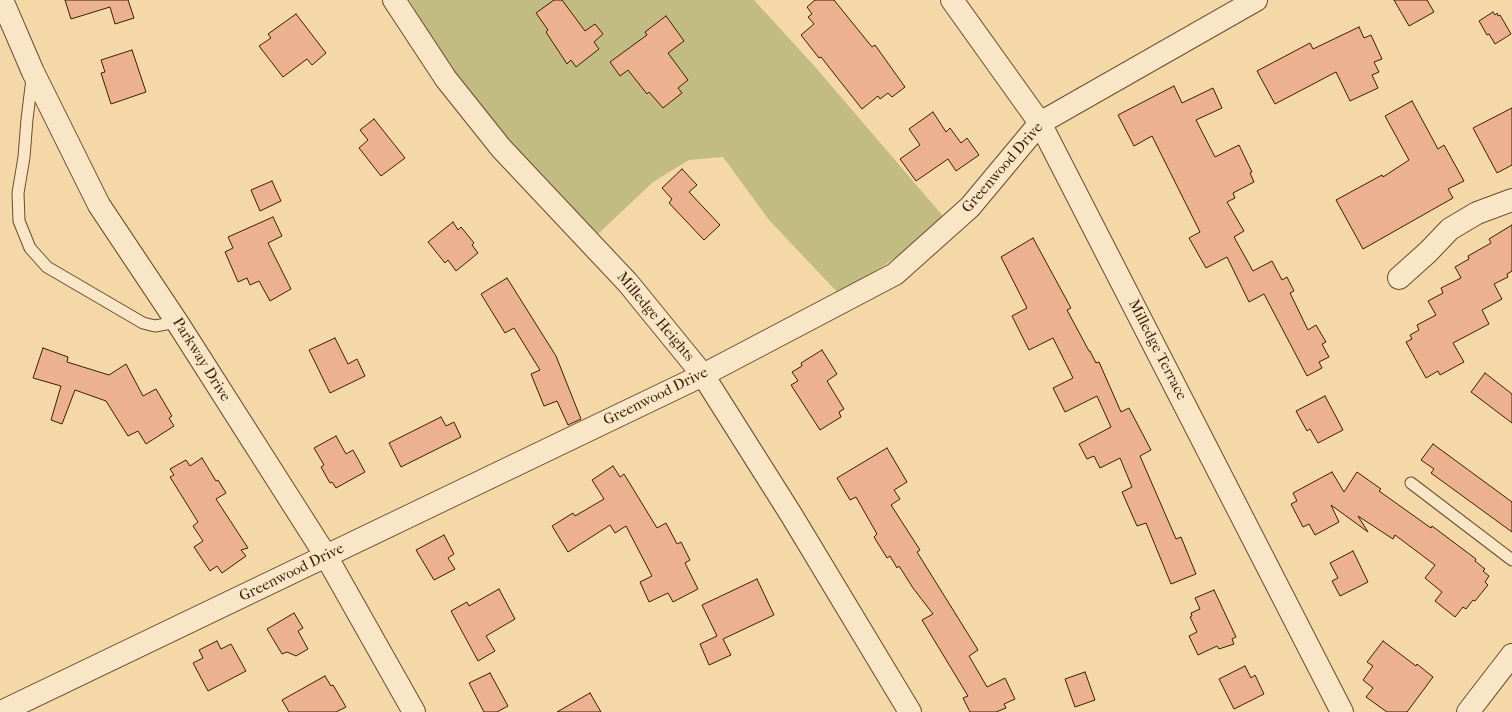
<!DOCTYPE html>
<style>
body{margin:0}
canvas{display:block;background:#f4d8a8}
</style>
<canvas width="1512" height="712"></canvas>
<script>
const c = document.querySelector('canvas').getContext('2d');
c.lineJoin = 'round';
function fillPath(path, color) {
  c.fillStyle = color;
  c.fill(path, 'evenodd');
}
function shape(rows) {
  const path = new Path2D();
  for (const r of rows) {
    path.moveTo(r[0], r[1]);
    for (let i = 2; i < r.length; i += 2) path.lineTo(r[i], r[i + 1]);
  }
  return path;
}
function stroke(path, color, width, dash) {
  c.strokeStyle = color;
  c.lineWidth = width;
  c.lineCap = dash ? 'butt' : 'round';
  c.setLineDash(dash || []);
  c.stroke(path);
}
function write(font, color, halo, rows, align = 'center') {
  c.font = font + ' "IM FELL French Canon",serif';
  c.lineWidth = 5;
  c.setLineDash([]);
  c.textBaseline = 'middle';
  c.strokeStyle = halo;
  c.fillStyle = color;
  for (const [text, x, y, turn = 0] of rows) {
    c.save();
    c.translate(x, y);
    c.rotate((+turn || 0) * Math.PI / 180);
    c.textAlign = isNaN(turn) ? turn : align;
    if (halo) c.strokeText(text, 0, 0);
    c.fillText(text, 0, 0);
    c.restore();
  }
}
const green = shape([
 [409,0,754,0,817,69,948,222,840,295,769,220,723,157,689,160,653,182,597,235,520,157,440,53]
]);
const building = shape([
 [65,0,128,0,134,18,115,24,110,7,71,19,65,0],
 [554,0,562,0,585,31,595,24,603,34,594,42,599,49,576,67,571,60,567,64,546,32,548,30,536,13,554,0],
 [815,0,834,0,872,47,875,45,905,87,892,97,888,93,880,99,878,96,862,109,821,57,819,58,801,35,814,24,808,17,812,14,807,7,815,0],
 [1394,0,1427,0,1434,12,1409,26,1394,0],
 [1493,12,1495,15,1497,13,1498,16,1500,15,1511,34,1495,44,1489,34,1487,35,1479,21,1493,12],
 [296,14,326,53,312,65,307,59,283,77,259,46,271,38,268,34,296,14],
 [666,16,684,41,668,53,688,80,678,88,682,93,663,108,649,92,647,94,628,70,620,76,610,62,647,35,645,32,666,16],
 [1359,27,1364,38,1371,35,1382,59,1374,62,1379,72,1372,75,1378,88,1350,101,1336,72,1275,104,1257,71,1310,43,1313,49,1359,27],
 [132,50,146,92,111,104,101,73,105,72,101,60,132,50],
 [1174,86,1182,103,1213,88,1222,108,1196,120,1215,157,1239,145,1252,172,1250,173,1254,182,1233,193,1235,198,1227,202,1244,231,1234,237,1253,271,1272,261,1282,280,1287,277,1294,291,1290,293,1308,330,1316,325,1326,342,1322,344,1329,357,1319,362,1322,368,1307,376,1264,294,1249,302,1227,257,1206,268,1189,238,1200,232,1152,136,1134,146,1118,115,1174,86],
 [1412,101,1438,149,1444,145,1464,181,1448,189,1453,198,1363,249,1336,200,1382,175,1383,177,1409,160,1385,116,1412,101],
 [1512,108,1512,165,1497,173,1473,128,1512,108],
 [933,112,946,132,950,128,961,143,967,138,979,155,956,171,948,159,916,181,900,159,920,145,909,129,933,112],
 [374,119,405,158,381,176,359,148,368,140,360,130,374,119],
 [682,169,697,185,689,192,720,225,704,240,669,203,672,199,662,188,682,169],
 [272,181,281,201,260,211,251,190,272,181],
 [273,217,282,236,268,243,291,289,270,301,259,281,250,285,247,278,238,282,225,252,233,248,228,237,273,217],
 [453,222,458,230,461,227,474,243,472,245,478,253,456,271,448,260,445,263,428,242,453,222],
 [1512,225,1512,271,1507,274,1508,277,1494,284,1502,299,1482,310,1489,324,1453,343,1464,362,1440,375,1438,371,1426,378,1406,342,1412,339,1410,335,1419,330,1417,325,1436,315,1428,301,1443,293,1441,288,1461,278,1455,267,1469,259,1468,256,1491,243,1489,239,1512,225],
 [1033,238,1071,308,1067,310,1089,351,1090,351,1096,363,1099,362,1121,412,1129,408,1151,450,1140,456,1176,539,1181,537,1196,574,1171,584,1146,523,1137,526,1122,492,1132,487,1120,458,1100,468,1094,456,1087,459,1079,444,1111,427,1097,396,1065,412,1053,388,1073,378,1053,338,1029,350,1012,316,1027,308,1001,257,1033,238],
 [507,278,556,356,581,419,568,425,557,401,544,406,531,374,540,370,514,328,505,333,481,294,507,278],
 [335,338,348,364,357,359,365,376,330,393,309,350,335,338],
 [43,348,68,357,67,362,109,375,126,364,143,396,156,389,172,416,169,418,174,426,146,444,138,431,128,436,106,401,75,390,62,424,51,420,61,386,33,378,43,348],
 [822,350,837,374,827,381,844,409,839,412,841,417,820,430,791,385,798,381,792,372,802,366,801,363,822,350],
 [1485,373,1512,394,1512,423,1471,392,1485,373],
 [1325,396,1343,430,1318,443,1310,429,1307,431,1296,411,1325,396],
 [441,417,446,426,454,422,461,437,401,467,389,443,441,417],
 [336,436,346,454,353,450,365,472,336,488,332,482,330,483,321,467,324,465,314,448,336,436],
 [1433,444,1512,502,1512,532,1431,473,1434,469,1421,460,1433,444],
 [887,448,907,482,894,490,900,499,891,505,920,550,917,552,978,650,969,656,987,687,1005,678,1015,699,1004,704,1006,708,996,712,970,712,963,698,968,696,922,620,933,614,913,588,899,566,897,568,890,556,887,558,874,537,877,534,856,497,850,500,837,478,887,448],
 [202,458,216,481,218,480,226,493,216,499,248,548,241,550,246,556,222,573,217,566,210,571,194,547,203,541,193,526,198,522,170,477,174,475,170,469,186,460,190,466,202,458],
 [613,466,620,477,624,474,657,528,666,523,677,544,681,542,690,560,685,563,698,589,673,602,668,593,649,602,640,582,652,576,626,526,615,533,610,525,568,552,552,526,573,513,575,516,604,499,592,480,613,466],
 [1332,472,1344,492,1357,472,1381,489,1379,491,1431,528,1432,526,1476,559,1475,561,1485,569,1483,571,1489,576,1485,582,1488,585,1475,601,1473,600,1466,609,1463,607,1455,617,1435,601,1442,592,1425,578,1435,565,1395,535,1393,539,1358,516,1368,532,1331,505,1339,522,1315,535,1309,524,1303,527,1291,504,1297,501,1293,493,1332,472],
 [444,535,454,554,448,558,455,569,434,580,416,550,444,535],
 [1353,551,1368,582,1340,596,1332,581,1338,578,1330,563,1353,551],
 [757,579,774,615,723,639,731,655,709,665,700,644,717,636,702,605,757,579],
 [499,589,515,619,486,636,495,651,478,661,451,611,467,602,469,606,499,589],
 [1214,590,1236,637,1232,639,1234,644,1219,649,1217,646,1198,655,1189,636,1197,632,1190,617,1192,616,1191,613,1200,609,1195,598,1214,590],
 [294,613,303,628,298,631,308,649,296,656,287,652,282,654,267,629,294,613],
 [217,641,221,649,231,644,246,671,208,691,193,663,203,658,199,650,217,641],
 [1383,641,1416,666,1417,664,1433,677,1407,712,1387,712,1366,697,1373,688,1363,680,1373,666,1367,662,1383,641],
 [1245,666,1251,678,1255,675,1264,694,1234,709,1219,679,1245,666],
 [1085,672,1095,700,1075,707,1065,679,1085,672],
 [490,673,508,706,497,712,484,712,469,683,490,673],
 [325,676,331,686,333,685,346,707,336,712,289,712,282,700,325,676],
 [590,693,601,712,557,712,590,693]
]);
const service = shape([
 [32,79,27,119,24,157,18,193,19,221,30,248,47,267,143,323,155,326,177,322],
 [1411,483,1512,560]
]);
const minor = shape([
 [2,0,33,72,99,205,177,322,326,556,414,712],
 [394,0,446,79,501,148,628,283,703,375,792,516,910,712],
 [952,0,1040,123,1342,712],
 [1399,278,1428,252,1450,229,1477,213,1512,200],
 [1,712,703,375,895,274,970,207,1040,123,1256,0],
 [1468,712,1512,655]
]);
const streetNames = [
 ["Greenwood Drive",1003,168,-49],
 ["Milledge Heights",655,317,50],
 ["Milledge Terrace",1157,350,63],
 ["Parkway Drive",201,360,58],
 ["Greenwood Drive",656,397,-26],
 ["Greenwood Drive",292,573,-26]
];
fillPath(green, '#c2bc83');
fillPath(building, '#ecb28f');
stroke(building, '#3b1d04', 1);
stroke(service, '#694c2d', 13);
stroke(minor, '#694c2d', 24);
stroke(service, '#f8e6c6', 11);
stroke(minor, '#f8e6c6', 22);
write('15px', '#3b1d04', '#f8e6c6', streetNames);
</script>
